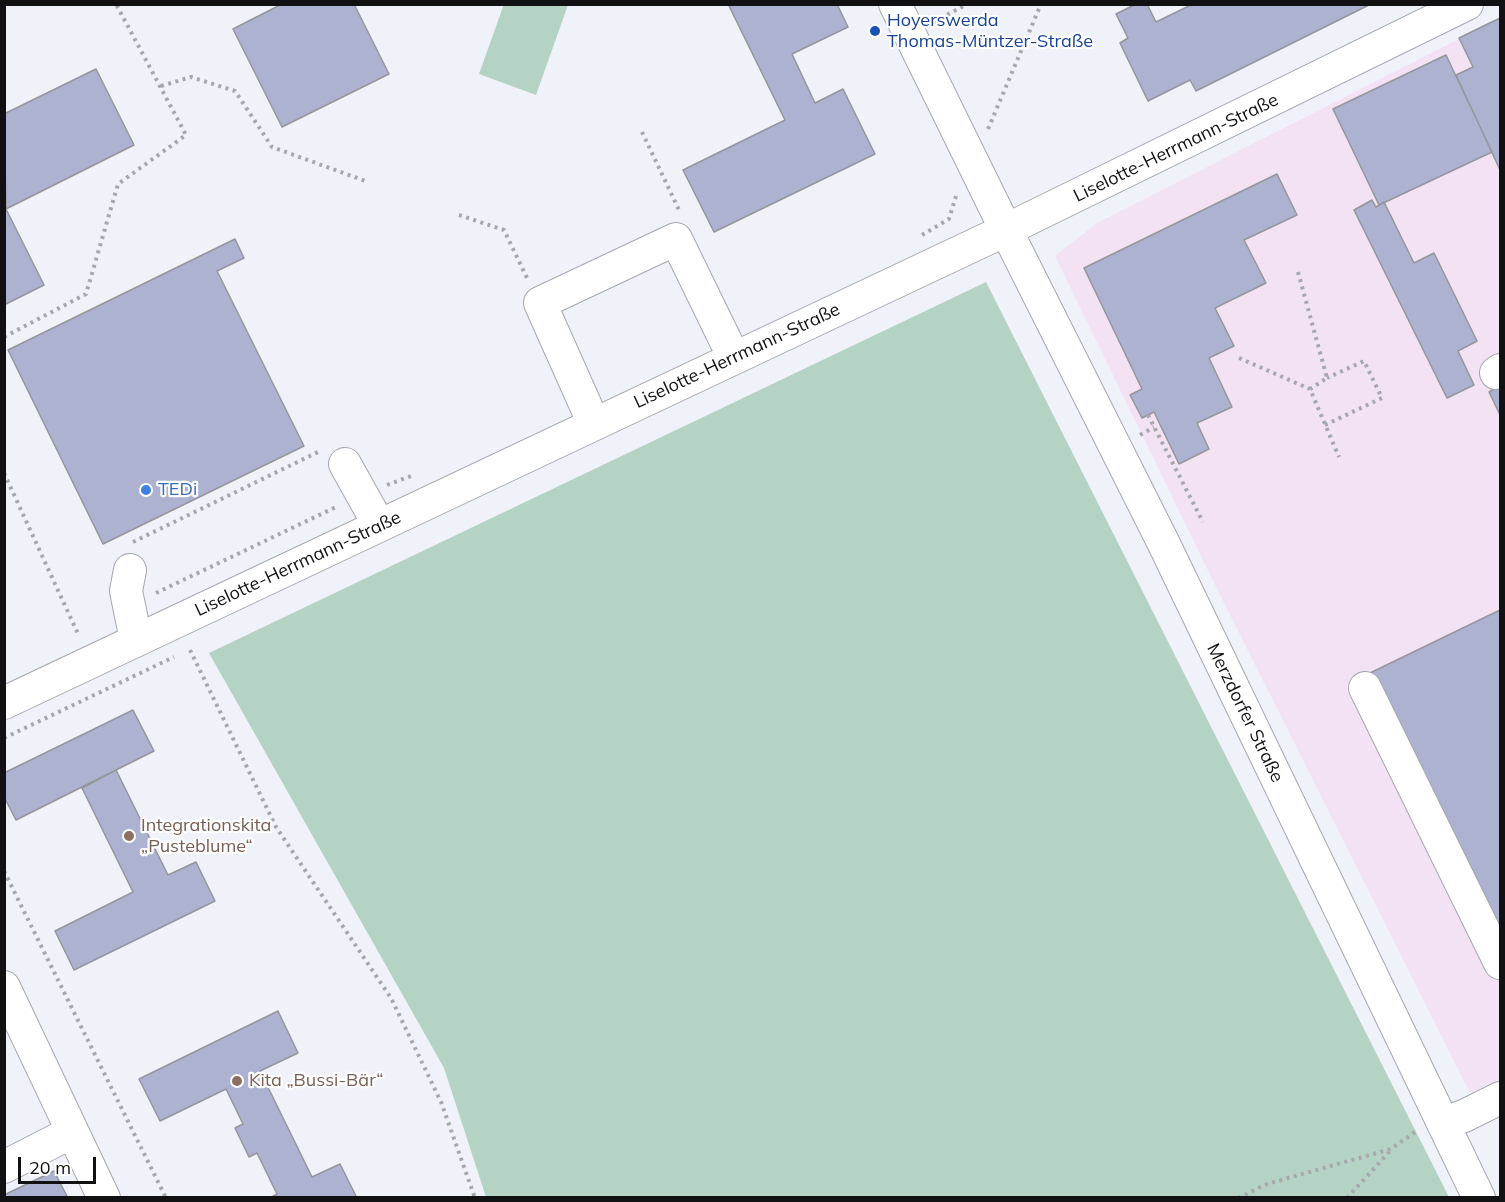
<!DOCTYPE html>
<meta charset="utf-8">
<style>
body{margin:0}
#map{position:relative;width:1505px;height:1202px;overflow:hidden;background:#f0f2f9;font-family:Mulish,sans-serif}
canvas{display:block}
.frame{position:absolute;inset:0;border:6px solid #111113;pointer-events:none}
.scale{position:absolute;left:18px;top:1157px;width:78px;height:27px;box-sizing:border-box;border:3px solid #111113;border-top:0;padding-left:8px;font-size:18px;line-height:21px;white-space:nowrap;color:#111113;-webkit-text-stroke:4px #fff;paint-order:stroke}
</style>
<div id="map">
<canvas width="1505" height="1202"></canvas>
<div class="frame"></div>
<div class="scale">20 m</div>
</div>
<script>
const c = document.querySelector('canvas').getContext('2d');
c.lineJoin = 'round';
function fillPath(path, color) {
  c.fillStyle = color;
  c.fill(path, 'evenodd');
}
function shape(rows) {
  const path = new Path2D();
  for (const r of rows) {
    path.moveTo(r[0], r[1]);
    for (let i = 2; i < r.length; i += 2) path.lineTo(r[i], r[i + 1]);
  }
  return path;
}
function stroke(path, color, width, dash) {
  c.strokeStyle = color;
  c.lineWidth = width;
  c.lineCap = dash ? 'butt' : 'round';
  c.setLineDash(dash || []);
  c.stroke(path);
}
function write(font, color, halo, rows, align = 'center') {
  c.font = font + ' Mulish,sans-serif';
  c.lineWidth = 4.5;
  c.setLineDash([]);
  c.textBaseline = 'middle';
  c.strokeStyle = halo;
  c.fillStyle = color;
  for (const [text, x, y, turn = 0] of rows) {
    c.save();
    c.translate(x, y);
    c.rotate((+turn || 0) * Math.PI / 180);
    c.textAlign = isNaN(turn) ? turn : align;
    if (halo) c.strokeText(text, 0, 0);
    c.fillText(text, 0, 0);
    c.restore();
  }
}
const commercial = shape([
 [1500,18,1500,1079,1470,1093,1215,585,1055,256,1097,223]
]);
const green = shape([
 [504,4,568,5,536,95,479,74],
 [986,282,1449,1197,486,1197,444,1068,209,653]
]);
const building = shape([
 [282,4,354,4,389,74,282,127,233,29,282,4],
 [728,4,837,4,848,27,792,54,815,103,843,89,875,154,714,232,683,170,785,120,728,4],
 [1136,4,1147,4,1156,22,1193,4,1371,4,1196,91,1190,80,1148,101,1120,43,1128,38,1116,14,1136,4],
 [1500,18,1500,170,1456,75,1473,67,1459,38,1500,18],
 [1446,55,1492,152,1379,205,1333,109,1446,55],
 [96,69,134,145,6,209,4,114,96,69],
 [1277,174,1297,215,1244,240,1266,283,1215,308,1234,346,1209,358,1232,407,1197,423,1209,449,1179,464,1154,412,1142,418,1130,395,1142,389,1084,268,1277,174],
 [1372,200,1376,207,1384,202,1414,263,1434,253,1477,341,1458,351,1474,385,1447,398,1354,210,1372,200],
 [4,205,44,285,4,305,4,205],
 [235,239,244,258,217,271,304,446,103,544,8,350,235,239],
 [1500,386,1500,415,1489,392,1500,386],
 [1500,610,1500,942,1370,673,1500,610],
 [133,710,154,751,16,820,4,797,4,773,133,710],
 [116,770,168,875,196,862,215,901,74,970,55,931,133,892,82,788,116,770],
 [278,1011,298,1053,260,1071,312,1177,340,1164,357,1198,270,1198,277,1194,257,1153,249,1157,235,1128,243,1124,226,1089,160,1121,139,1079,278,1011],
 [54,1171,68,1198,4,1198,4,1195,54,1171]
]);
const path = shape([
 [934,22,967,4],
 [161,86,191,77,235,91,272,147,368,182],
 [988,129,1041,4],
 [642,132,679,210],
 [459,215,504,230,527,278],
 [922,235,949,219,956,196],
 [1298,272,1327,378,1310,389,1339,457],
 [4,337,86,294,118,184,186,135,116,4],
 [1239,358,1310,389],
 [1148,415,1203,522],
 [1325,425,1382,398,1364,361,1327,378],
 [1140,435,1154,427],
 [4,473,79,636],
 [387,485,411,476],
 [133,542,318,452],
 [156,593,336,507],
 [190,650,276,827,391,998,441,1102,475,1198],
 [4,738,174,657],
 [4,871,166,1198],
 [1238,1198,1267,1184,1391,1149,1415,1132],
 [1347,1198,1391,1150]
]);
const minor = shape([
 [895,4,1006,230,1163,542,1479,1198],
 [1496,373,1500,370],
 [594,424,540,303,676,239,734,358],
 [345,464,379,525],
 [130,570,126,591,136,640],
 [1365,688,1500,963],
 [4,703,1006,230,1467,4],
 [4,987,104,1198],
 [1443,1123,1464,1116,1500,1098],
 [4,1167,72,1132]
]);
const markers = [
 [875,31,6,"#1a4fb4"],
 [146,490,6,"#3f7fe0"],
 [129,836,6,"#8d6e63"],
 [237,1081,6,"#8d6e63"]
];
const transitNames = [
 ["Hoyerswerda",887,21],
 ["Thomas-Müntzer-Straße",887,42]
];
const streetNames = [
 ["Liselotte-Herrmann-Straße",1176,148,-26],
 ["Liselotte-Herrmann-Straße",737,356,-25],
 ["Liselotte-Herrmann-Straße",298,564,-25],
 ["Merzdorfer Straße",1245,713,64]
];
const shopNames = [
 ["TEDi",158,490]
];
const educationNames = [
 ["Integrationskita",141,826],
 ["„Pusteblume“",141,847],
 ["Kita „Bussi-Bär“",249,1081]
];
fillPath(commercial, '#f3e2f4');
fillPath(green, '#b5d3c4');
fillPath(building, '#acb2cf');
stroke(building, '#95969d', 1.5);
stroke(minor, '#a6a7ae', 34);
stroke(path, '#a7a8ae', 4, [3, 4.5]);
stroke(minor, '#fff', 32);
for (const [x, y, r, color] of markers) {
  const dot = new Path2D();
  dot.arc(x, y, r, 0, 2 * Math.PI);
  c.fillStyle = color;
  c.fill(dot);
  stroke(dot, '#fff', 2);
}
write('18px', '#164399', '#fff', transitNames, 'left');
write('18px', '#111113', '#fff', streetNames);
write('18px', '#366cbe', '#fff', shopNames, 'left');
write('18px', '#785e54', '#fff', educationNames, 'left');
</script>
